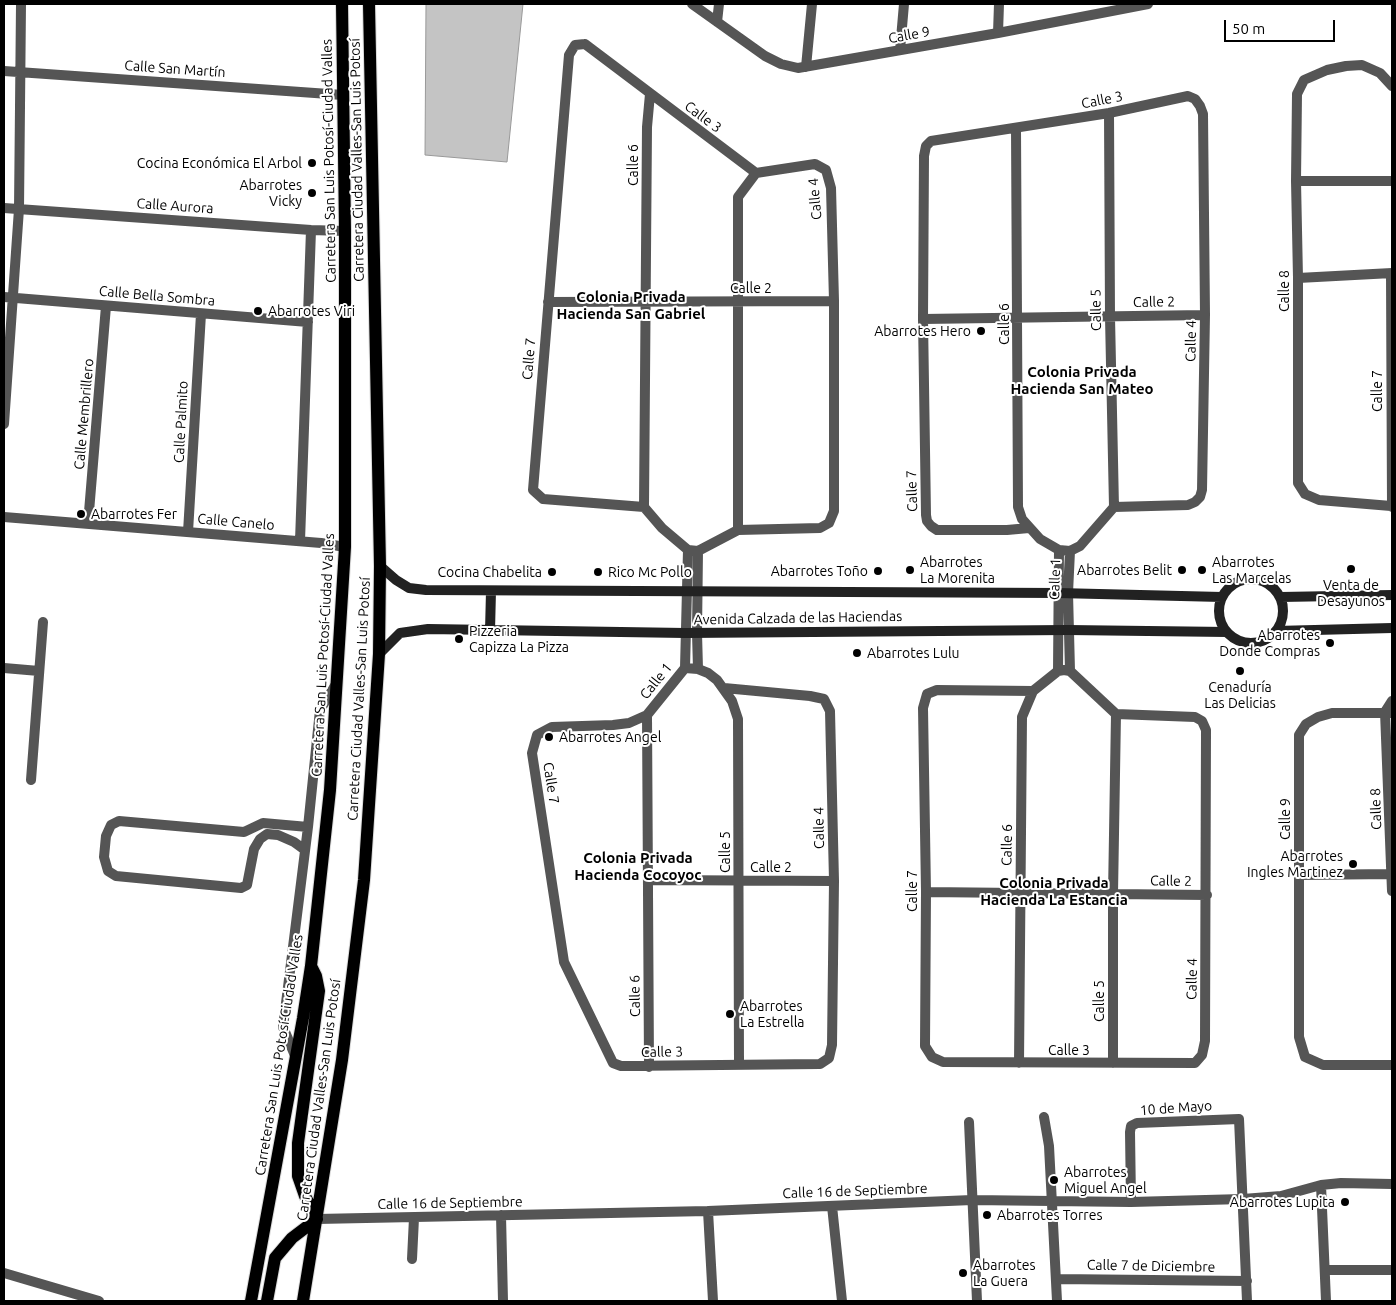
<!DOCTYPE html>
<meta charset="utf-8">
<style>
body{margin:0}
#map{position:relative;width:1396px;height:1305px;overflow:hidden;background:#fff;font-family:Ubuntu,sans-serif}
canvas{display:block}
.frame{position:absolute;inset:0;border:5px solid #000;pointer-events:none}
.scale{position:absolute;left:1224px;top:20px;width:111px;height:22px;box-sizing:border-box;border:2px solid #000;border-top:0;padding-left:6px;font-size:15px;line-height:18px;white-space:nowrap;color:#000;-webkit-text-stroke:4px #fff;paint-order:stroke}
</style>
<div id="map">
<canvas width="1396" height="1305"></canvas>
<div class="frame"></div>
<div class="scale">50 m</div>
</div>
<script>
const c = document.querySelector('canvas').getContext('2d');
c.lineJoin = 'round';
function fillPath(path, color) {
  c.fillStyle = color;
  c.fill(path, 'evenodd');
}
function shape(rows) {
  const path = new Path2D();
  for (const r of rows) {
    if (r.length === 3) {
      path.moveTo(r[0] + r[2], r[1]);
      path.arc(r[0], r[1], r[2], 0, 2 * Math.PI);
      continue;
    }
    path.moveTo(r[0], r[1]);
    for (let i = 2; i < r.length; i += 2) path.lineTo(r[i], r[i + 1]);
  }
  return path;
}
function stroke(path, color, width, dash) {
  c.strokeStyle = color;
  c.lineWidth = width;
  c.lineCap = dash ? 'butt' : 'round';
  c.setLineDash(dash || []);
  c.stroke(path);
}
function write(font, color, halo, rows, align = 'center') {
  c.font = font + ' Ubuntu,sans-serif';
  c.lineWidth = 4;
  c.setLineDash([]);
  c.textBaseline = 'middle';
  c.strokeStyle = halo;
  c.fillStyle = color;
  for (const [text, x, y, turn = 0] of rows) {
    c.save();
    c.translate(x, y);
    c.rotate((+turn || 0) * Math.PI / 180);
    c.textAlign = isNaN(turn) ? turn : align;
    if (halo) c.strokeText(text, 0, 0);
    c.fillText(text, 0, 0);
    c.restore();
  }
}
const building = shape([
 [426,4,523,4,507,162,425,155,426,4]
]);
const street = shape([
 [692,4,765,56,781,64,798,68,998,33,1148,4],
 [717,22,719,4],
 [998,33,999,4],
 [585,44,756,173,815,164,826,170,831,188,834,301,834,511,829,523,820,528,738,530,698,551,688,550,662,528,644,507,543,499,533,490,569,55,575,45,585,44],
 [900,50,904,4],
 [806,67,812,4],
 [4,71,343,95],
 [1109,113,1110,317,1114,507],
 [1016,128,1018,507,1022,519,1040,539,1059,550,1070,551,1080,546,1114,507],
 [1296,181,1392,181],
 [4,208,311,230,345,231],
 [1391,274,1392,507],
 [1298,278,1392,273],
 [4,297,308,322],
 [548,302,834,301],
 [923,319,1205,315],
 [4,424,19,209,21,4],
 [1391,506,1319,500,1305,494,1298,483,1298,278,1296,181,1297,94,1304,80,1327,70,1346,66,1362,65,1380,73,1392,86],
 [644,507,647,127,650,94],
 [4,517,321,543,345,547],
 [88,524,106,306],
 [1029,528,1007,530,937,530,931,526,927,521,926,515,923,319,924,156,926,146,931,141,1109,113,1188,96,1195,99,1200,106,1203,114,1205,315,1202,490,1200,497,1195,502,1188,505,1114,507],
 [738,530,738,197,756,173],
 [188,532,201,314],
 [300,541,311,230],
 [688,550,685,668,647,715,629,723,613,725,552,727,537,735,532,753,564,962,613,1063,621,1066,820,1064,829,1058,832,1045,834,881,830,711,824,699,810,696,724,688],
 [4,668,39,671],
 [685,668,698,669,708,673,717,680,732,701,738,719,739,1065],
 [698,669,697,633,698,551],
 [1058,671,1059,550],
 [1070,671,1068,593,1070,551],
 [1033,691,937,690,927,694,923,708,926,892,925,1046,932,1057,943,1062,1195,1063,1202,1055,1205,1041,1206,730,1202,721,1195,717,1116,714],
 [1392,701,1385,712,1392,891],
 [1392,713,1332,713,1318,717,1306,724,1299,735,1299,1037,1305,1057,1323,1065,1392,1065],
 [647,715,649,1067],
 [31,780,43,622],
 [305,850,294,842,278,835,267,834,260,839,254,849,247,885,241,888,116,876,108,871,104,857,106,836,111,825,119,821,244,832,263,823,308,827],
 [1299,875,1392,874],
 [648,880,834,881],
 [926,892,1207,895],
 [296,1058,283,1027,308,827,320,710,336,684],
 [1019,1063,1022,717,1033,691,1058,671,1064,670,1070,671,1116,714,1113,894,1113,1063],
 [1044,1117,1049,1146,1057,1301],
 [969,1122,977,1301],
 [1321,1185,1326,1301],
 [1131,1202,1130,1132,1131,1126,1137,1123,1239,1119,1247,1301],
 [832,1206,842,1301],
 [708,1211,713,1301],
 [501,1215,503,1301],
 [317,1219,708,1211,972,1200,1131,1202,1243,1199,1281,1196,1321,1185,1341,1183,1392,1184],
 [412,1259,414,1218],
 [1325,1270,1392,1270],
 [4,1273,99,1301],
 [1056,1279,1247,1281]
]);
const secondary = shape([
 [380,566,396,580,409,588,426,590,1058,593,1222,597],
 [1251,611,32],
 [1281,597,1392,595],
 [490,631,491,591],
 [1276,631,1392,628],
 [379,654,400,633,428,629,685,633,1068,630,1227,632]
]);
const primary = shape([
 [312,968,316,976,319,991,298,1143,298,1176,305,1196,317,1219],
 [251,1301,303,1018,311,966,330,790,345,547,345,231,342,4],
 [267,1301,275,1258,292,1238,317,1219],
 [303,1301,342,1060,364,880,379,654,380,566,369,4]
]);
const markers = [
 [312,163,5,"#000"],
 [312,193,5,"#000"],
 [258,311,5,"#000"],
 [981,331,5,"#000"],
 [81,514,5,"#000"],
 [1351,569,5,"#000"],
 [910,570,5,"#000"],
 [1182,570,5,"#000"],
 [1202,570,5,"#000"],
 [878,571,5,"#000"],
 [552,572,5,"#000"],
 [598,572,5,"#000"],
 [459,639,5,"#000"],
 [1330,643,5,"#000"],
 [857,653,5,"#000"],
 [1240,671,5,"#000"],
 [549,737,5,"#000"],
 [1353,864,5,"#000"],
 [730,1014,5,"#000"],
 [1054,1180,5,"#000"],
 [1345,1202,5,"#000"],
 [987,1215,5,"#000"],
 [963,1273,5,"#000"]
];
const streetNames = [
 ["Calle 9",909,35,-10],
 ["Calle San Martín",175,69,4],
 ["Calle 3",1102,100,-11],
 ["Calle 3",703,117,37],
 ["Carretera Ciudad Valles-San Luis Potosí",357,160,-91],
 ["Carretera San Luis Potosí-Ciudad Valles",329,161,-91],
 ["Calle 6",633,165,-90],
 ["Calle 4",815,199,-95],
 ["Calle Aurora",175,206,4],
 ["Calle 2",751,288],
 ["Calle 8",1284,291,-90],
 ["Calle Bella Sombra",157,296,5],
 ["Calle 2",1154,302,-1],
 ["Calle 5",1096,310,-91],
 ["Calle 6",1004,324,-90],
 ["Calle 4",1191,341,-89],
 ["Calle 7",529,359,-85],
 ["Calle 7",1377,391,-90],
 ["Calle Membrillero",84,414,-85],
 ["Calle Palmito",181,422,-87],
 ["Calle 7",912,491,-92],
 ["Calle Canelo",236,522,5],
 ["Calle 1",1055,579,-88],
 ["Avenida Calzada de las Haciendas",798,618,-1],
 ["Carretera San Luis Potosí-Ciudad Valles",323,655,-87],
 ["Calle 1",656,681,-51],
 ["Carretera Ciudad Valles-San Luis Potosí",359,699,-87],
 ["Calle 7",551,783,81],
 ["Calle 8",1376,809,-92],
 ["Calle 9",1285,819,-90],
 ["Calle 4",819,828,-91],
 ["Calle 6",1007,845,-89],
 ["Calle 5",725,852,-90],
 ["Calle 2",771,867],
 ["Calle 2",1171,881,1],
 ["Calle 7",912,891,-90],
 ["Calle 4",1192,979,-89],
 ["Calle 6",635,996,-91],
 ["Calle 5",1099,1001,-90],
 ["Calle 3",1069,1050],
 ["Calle 3",662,1052,-1],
 ["Carretera San Luis Potosí-Ciudad Valles",279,1055,-81],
 ["Carretera Ciudad Valles-San Luis Potosí",319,1100,-82],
 ["10 de Mayo",1176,1108,-4],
 ["Calle 16 de Septiembre",855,1191,-2],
 ["Calle 16 de Septiembre",450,1203,-1],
 ["Calle 7 de Diciembre",1151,1266,1]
];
const poiNames = [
 ["Cocina Económica El Arbol",302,163,"right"],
 ["Abarrotes",302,185,"right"],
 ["Vicky",302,201,"right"],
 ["Abarrotes Viri",268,311],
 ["Abarrotes Hero",971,331,"right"],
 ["Abarrotes Fer",91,514],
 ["Abarrotes",920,562],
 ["La Morenita",920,578],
 ["Abarrotes",1212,562],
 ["Las Marcelas",1212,578],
 ["Abarrotes Belit",1172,570,"right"],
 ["Abarrotes Toño",868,571,"right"],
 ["Cocina Chabelita",542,572,"right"],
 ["Rico Mc Pollo",608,572],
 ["Venta de",1351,585,"center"],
 ["Desayunos",1351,601,"center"],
 ["Pizzeria",469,631],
 ["Capizza La Pizza",469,647],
 ["Abarrotes",1320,635,"right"],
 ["Donde Compras",1320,651,"right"],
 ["Abarrotes Lulu",867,653],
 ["Cenaduría",1240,687,"center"],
 ["Las Delicias",1240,703,"center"],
 ["Abarrotes Angel",559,737],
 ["Abarrotes",1343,856,"right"],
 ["Ingles Martinez",1343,872,"right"],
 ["Abarrotes",740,1006],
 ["La Estrella",740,1022],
 ["Abarrotes",1064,1172],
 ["Miguel Angel",1064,1188],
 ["Abarrotes Lupita",1335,1202,"right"],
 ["Abarrotes Torres",997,1215],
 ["Abarrotes",973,1265],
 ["La Guera",973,1281]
];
const neighbourhoodNames = [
 ["Colonia Privada",631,297],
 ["Hacienda San Gabriel",631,314],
 ["Colonia Privada",1082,372],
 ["Hacienda San Mateo",1082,389],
 ["Colonia Privada",638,858],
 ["Hacienda Cocoyoc",638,875],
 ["Colonia Privada",1054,883],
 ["Hacienda La Estancia",1054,900]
];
fillPath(building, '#c4c4c4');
stroke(building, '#999', 1);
stroke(primary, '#dbdbdb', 14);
stroke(street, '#555', 10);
stroke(secondary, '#222', 10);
stroke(primary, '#000', 12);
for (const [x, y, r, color] of markers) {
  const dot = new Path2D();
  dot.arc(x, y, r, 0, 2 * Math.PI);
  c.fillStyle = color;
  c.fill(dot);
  stroke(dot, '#fff', 2);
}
write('14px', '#000', '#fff', streetNames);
write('14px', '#000', '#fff', poiNames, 'left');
write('bold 15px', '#000', '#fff', neighbourhoodNames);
</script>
